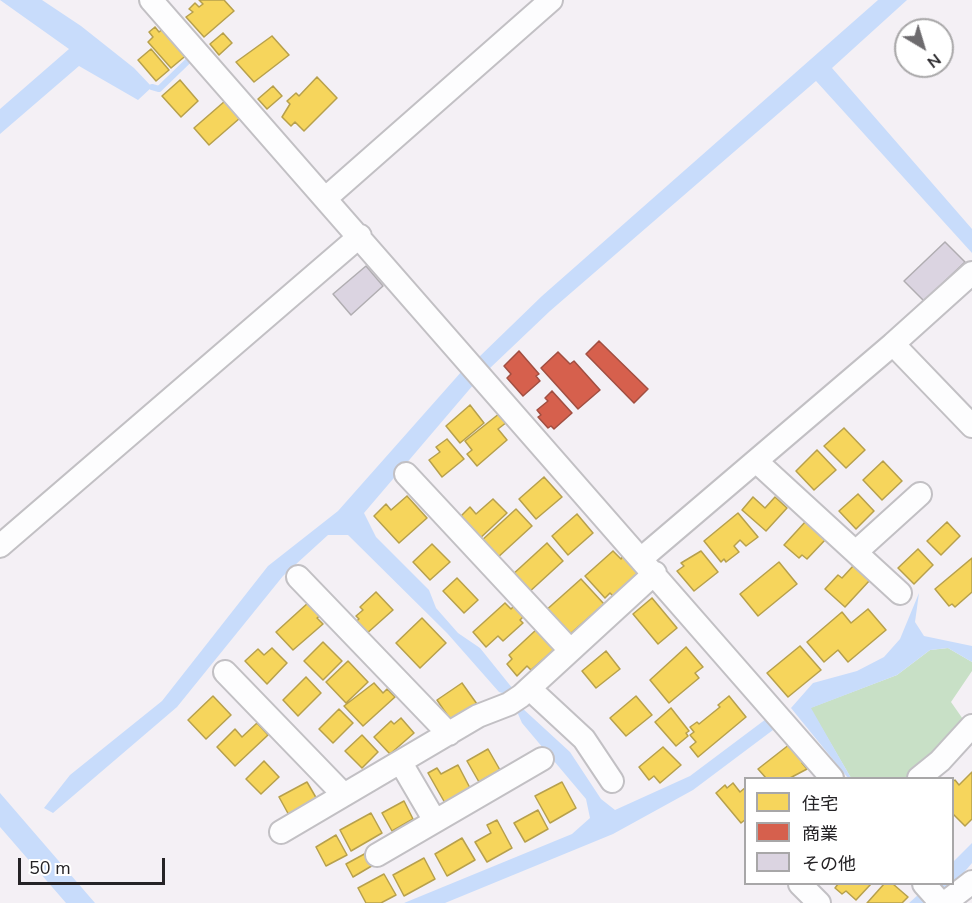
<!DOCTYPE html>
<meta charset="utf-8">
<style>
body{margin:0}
#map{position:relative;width:972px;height:903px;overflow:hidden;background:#f4f0f5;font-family:"Nunito Sans","Noto Sans JP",sans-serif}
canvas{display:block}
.legend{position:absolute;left:744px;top:777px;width:210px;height:108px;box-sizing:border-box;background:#fff;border:2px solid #a8a7a8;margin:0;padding:8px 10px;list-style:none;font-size:18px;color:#252326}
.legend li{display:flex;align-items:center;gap:12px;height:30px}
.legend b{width:30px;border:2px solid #a8a7a8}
.north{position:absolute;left:894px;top:18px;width:60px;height:60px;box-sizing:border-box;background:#fff;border:2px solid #a8a7a8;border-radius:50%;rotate:142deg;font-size:16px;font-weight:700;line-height:24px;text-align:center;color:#252326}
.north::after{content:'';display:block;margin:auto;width:21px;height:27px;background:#6d6b6e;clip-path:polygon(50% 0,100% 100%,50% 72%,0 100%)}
.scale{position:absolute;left:18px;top:858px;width:147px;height:27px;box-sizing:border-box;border:3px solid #252326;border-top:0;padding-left:8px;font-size:18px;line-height:21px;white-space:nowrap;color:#252326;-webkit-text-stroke:4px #fff;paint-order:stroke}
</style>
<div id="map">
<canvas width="972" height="903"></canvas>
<ul class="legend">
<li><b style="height:16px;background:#f6d55c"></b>住宅</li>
<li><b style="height:16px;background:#d6604d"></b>商業</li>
<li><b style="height:16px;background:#dbd4e1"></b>その他</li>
</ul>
<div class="north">N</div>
<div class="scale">50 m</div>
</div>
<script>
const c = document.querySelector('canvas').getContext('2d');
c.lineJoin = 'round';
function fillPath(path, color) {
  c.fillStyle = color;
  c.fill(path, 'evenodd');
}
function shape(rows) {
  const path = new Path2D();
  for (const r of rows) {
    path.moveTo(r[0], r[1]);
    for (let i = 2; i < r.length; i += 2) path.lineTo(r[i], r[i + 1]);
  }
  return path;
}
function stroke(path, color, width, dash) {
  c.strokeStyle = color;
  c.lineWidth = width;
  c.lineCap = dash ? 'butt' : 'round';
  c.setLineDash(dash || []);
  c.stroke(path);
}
const green = shape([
 [948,648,972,662,972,671,951,702,965,722,939,752,907,778,851,778,810,708,897,675,930,650]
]);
const water = shape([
 [0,0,42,0,81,26,134,68,152,87,138,100,79,66,0,134,0,109,69,49],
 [878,0,907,0,832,68,972,229,972,253,816,81,550,311,489,369,479,357,542,296],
 [462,371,474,384,364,513,376,537,429,590,436,608,458,633,480,648,513,689,521,707,570,752,601,799,615,810,690,776,766,719,773,730,693,790,613,834,445,903,404,903,572,834,590,818,586,799,522,723,515,707,506,694,499,692,447,633,348,535,328,535,283,576,177,707,53,813,44,808,70,775,162,701,268,566,338,511],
 [919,593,915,622,924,636,972,646,972,662,948,648,930,650,897,675,811,708,851,778,848,778,791,708,813,683,857,671,884,657,900,639],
 [0,793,95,903,66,903,0,827],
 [972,843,972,863,955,883,966,903,958,903,941,890,925,903,909,903,930,884,952,884,953,862]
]);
const homes = shape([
 [199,0,224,0,234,11,204,37,186,17,193,12,189,9,195,3,199,7,203,4,199,0],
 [155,27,159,32,165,27,189,53,171,68,148,42,153,37,149,32,155,27],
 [223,33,232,43,219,55,210,44,223,33],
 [272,36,289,55,254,82,236,62,272,36],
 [151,49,169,70,156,81,138,60,151,49],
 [317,77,337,98,304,131,295,122,291,126,282,117,290,104,287,101,296,93,299,96,317,77],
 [180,80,198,101,181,117,162,96,180,80],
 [273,86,282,96,267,109,258,99,273,86],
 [225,101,240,118,209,145,194,128,225,101],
 [470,405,484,423,460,443,446,426,470,405],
 [500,413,507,422,498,429,507,440,477,466,467,454,472,450,465,441,500,413],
 [844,428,865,450,846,468,824,446,844,428],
 [447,439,464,459,442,477,429,460,440,452,436,447,447,439],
 [817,450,836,470,814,490,796,471,817,450],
 [883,461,902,481,882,500,863,480,883,461],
 [544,477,562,497,536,519,519,499,544,477],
 [858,494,874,511,856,529,839,511,858,494],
 [407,496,427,518,399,543,374,516,386,504,391,510,407,496],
 [753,497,765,508,775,497,787,508,766,531,742,510,753,497],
 [493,499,507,513,477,541,457,520,470,507,476,514,493,499],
 [516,509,532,526,496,559,480,542,516,509],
 [738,513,758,537,746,546,740,540,734,546,739,552,726,562,724,559,721,562,704,541,738,513],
 [577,514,593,533,568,555,552,536,577,514],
 [806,521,826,539,807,559,802,555,799,558,784,545,806,521],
 [947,522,960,536,941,555,927,541,947,522],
 [547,543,563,561,527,594,511,576,547,543],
 [432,544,450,562,430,580,413,562,432,544],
 [918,549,933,565,914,584,898,568,918,549],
 [613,551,621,559,623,556,638,573,613,596,610,593,605,598,585,576,613,551],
 [701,551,718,572,694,591,677,571,684,566,681,563,701,551],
 [972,558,972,592,955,607,952,604,949,606,935,589,972,558],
 [779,562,797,584,758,616,740,594,779,562],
 [854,565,870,580,845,607,825,589,838,575,842,578,854,565],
 [457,578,478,600,464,613,443,591,457,578],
 [581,579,604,604,569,635,544,612,581,579],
 [376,592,393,610,365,635,354,623,359,619,356,616,363,610,360,607,376,592],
 [652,598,677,628,658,644,633,614,652,598],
 [309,602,321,615,317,618,323,624,293,650,276,632,309,602],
 [505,603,511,609,514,606,524,616,520,620,523,623,503,641,498,636,486,647,473,632,505,603],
 [868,609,886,630,848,662,838,650,824,662,807,642,842,612,851,623,868,609],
 [422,618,446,643,420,668,396,643,422,618],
 [537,629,555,649,531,670,527,666,517,676,507,664,512,659,509,655,537,629],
 [323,642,342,661,323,680,304,661,323,642],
 [800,646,821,670,788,697,767,673,800,646],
 [686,647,703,667,695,673,699,678,669,703,650,680,686,647],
 [272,648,287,663,267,684,245,661,258,649,264,655,272,648],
 [606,651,620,669,596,688,582,671,606,651],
 [348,661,368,682,346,703,326,682,348,661],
 [306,677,321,693,298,716,283,700,306,677],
 [374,683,383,693,387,689,395,697,363,726,344,706,374,683],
 [462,683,477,704,450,719,437,700,462,683],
 [213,696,231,715,206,739,188,720,213,696],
 [636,696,652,715,626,736,610,718,636,696],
 [729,696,746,717,698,757,690,747,696,742,690,735,694,732,690,727,697,722,699,724,720,707,718,705,729,696],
 [671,708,689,731,686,733,688,736,676,746,655,722,671,708],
 [339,709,353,723,333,743,319,729,339,709],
 [401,718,414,733,390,754,374,737,391,721,394,724,401,718],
 [257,723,268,735,235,766,217,747,235,729,242,737,257,723],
 [362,735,378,752,362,768,345,751,362,735],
 [790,744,804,761,802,763,807,769,790,778,766,778,758,769,790,744],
 [663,747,681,765,660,783,654,776,649,780,639,767,663,747],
 [488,749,500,770,479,782,467,761,488,749],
 [264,761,279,777,261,794,246,779,264,761],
 [458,765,470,788,445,803,428,773,437,768,441,774,458,765],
 [972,772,972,819,965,826,952,813,952,782,955,780,959,785,972,772],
 [307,782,318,801,290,817,279,797,307,782],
 [562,782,576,808,550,823,535,796,562,782],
 [733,783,740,792,746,787,746,819,741,823,716,793,725,785,727,788,733,783],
 [404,801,413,819,392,831,382,813,404,801],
 [538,810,548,829,525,842,514,823,538,810],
 [371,813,382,833,351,851,340,830,371,813],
 [497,820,512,848,487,862,475,842,491,833,487,825,497,820],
 [336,835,347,855,326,866,316,847,336,835],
 [462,838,475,860,447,876,435,854,462,838],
 [368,852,375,864,353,877,346,864,368,852],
 [424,858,435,879,404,896,393,875,424,858],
 [384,874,396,895,381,903,366,903,358,888,384,874],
 [838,884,871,884,856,900,846,891,842,894,835,888,838,884],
 [884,884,893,884,908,897,902,903,867,903,884,884]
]);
const shops = shape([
 [599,341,648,389,634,403,586,354,599,341],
 [519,351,539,374,536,376,540,381,523,396,507,378,511,374,504,366,519,351],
 [558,352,570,364,574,361,600,390,578,409,541,368,558,352],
 [552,391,572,413,554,429,551,426,548,428,538,417,541,415,537,410,548,401,545,398,552,391]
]);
const stream = shape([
 [152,87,159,89,189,60]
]);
const building = shape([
 [945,242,965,262,924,301,904,281,945,242],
 [366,266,383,286,351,315,333,294,366,266]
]);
const minor = shape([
 [151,0,832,778],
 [326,198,551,0],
 [893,344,972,426],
 [756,461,900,593],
 [406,474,570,650],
 [0,546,360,236],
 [857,551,920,494],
 [642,558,893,344,972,273],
 [298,577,449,734],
 [225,672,344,795],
 [530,689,584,739,612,781],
 [401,763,435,821],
 [919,778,940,761,972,726],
 [281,832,478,716,509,704,521,696,655,573],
 [377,855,542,759],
 [800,884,819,903],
 [924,884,941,903],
 [945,903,972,882]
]);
fillPath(green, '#c8e0c6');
fillPath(water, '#c8dcfb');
fillPath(homes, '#f6d55c');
stroke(homes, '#b7a04c', 1.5);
fillPath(shops, '#d6604d');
stroke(shops, '#a14e41', 1.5);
stroke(stream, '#c8dcfb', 6);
fillPath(building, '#dbd4e1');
stroke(building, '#b0adb1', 1.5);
stroke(minor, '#c2c0c4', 26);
stroke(minor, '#fdfdfe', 22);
</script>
